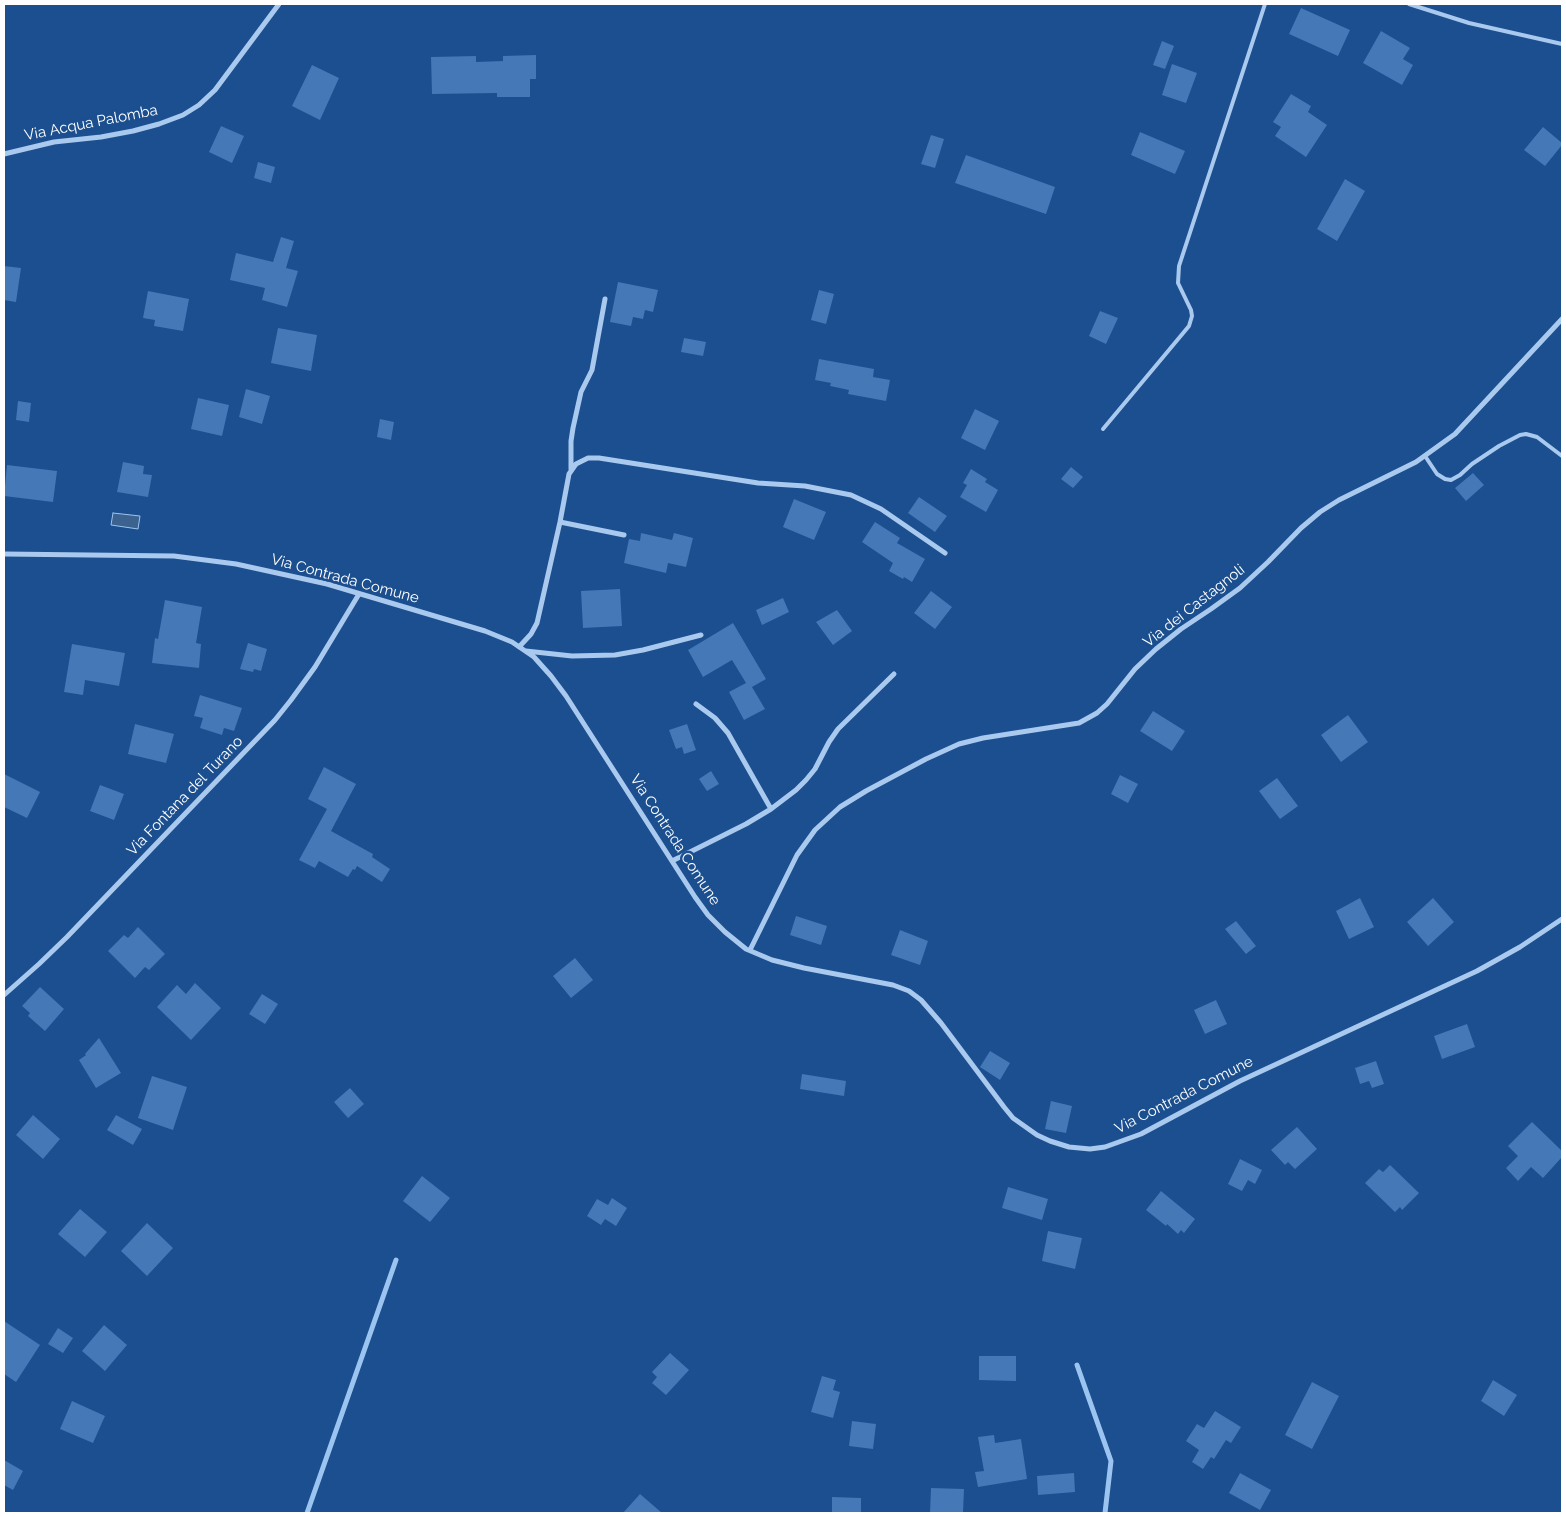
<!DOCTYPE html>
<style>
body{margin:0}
#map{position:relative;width:1566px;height:1517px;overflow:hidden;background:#1b4f8f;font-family:Raleway,sans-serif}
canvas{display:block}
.frame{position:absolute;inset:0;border:5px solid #fff;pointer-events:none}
</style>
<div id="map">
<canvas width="1566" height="1517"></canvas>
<div class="frame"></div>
</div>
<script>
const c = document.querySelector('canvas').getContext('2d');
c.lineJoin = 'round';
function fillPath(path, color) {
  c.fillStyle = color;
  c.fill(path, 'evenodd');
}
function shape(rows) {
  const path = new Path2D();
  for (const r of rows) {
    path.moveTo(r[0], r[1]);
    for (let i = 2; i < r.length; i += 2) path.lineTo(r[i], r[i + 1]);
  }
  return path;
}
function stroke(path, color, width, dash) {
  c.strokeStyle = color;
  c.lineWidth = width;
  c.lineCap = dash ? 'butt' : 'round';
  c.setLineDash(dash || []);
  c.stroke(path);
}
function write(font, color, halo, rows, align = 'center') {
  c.font = font + ' Raleway,sans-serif';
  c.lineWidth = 5;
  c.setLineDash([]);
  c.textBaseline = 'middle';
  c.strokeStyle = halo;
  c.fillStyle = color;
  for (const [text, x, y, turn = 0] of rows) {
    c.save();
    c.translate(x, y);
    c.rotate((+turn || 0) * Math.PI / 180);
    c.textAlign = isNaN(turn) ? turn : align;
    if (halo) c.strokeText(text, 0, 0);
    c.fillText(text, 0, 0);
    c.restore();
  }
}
const water = shape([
 [113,513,140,516,138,529,111,525,113,513]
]);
const stream = shape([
 [1077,1365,1111,1461,1105,1513],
 [307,1513,396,1260]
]);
const building = shape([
 [1301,8,1350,30,1338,56,1289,34],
 [1381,31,1410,48,1403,59,1413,65,1402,85,1363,63],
 [1162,41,1174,46,1165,69,1153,65],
 [536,55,536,79,530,79,530,97,497,97,497,93,432,94,431,57,476,56,476,62,503,61,503,56],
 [1172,64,1197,73,1186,103,1162,95],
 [312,65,339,78,320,120,292,106],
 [1291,94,1311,106,1308,112,1327,125,1306,157,1275,136,1281,127,1273,122],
 [221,126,244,136,232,163,209,152],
 [1543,127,1562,143,1562,145,1545,166,1524,150],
 [1140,132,1185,151,1175,174,1131,155],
 [931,135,944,139,935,168,921,164],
 [966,155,1055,187,1046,214,955,183],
 [258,162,275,167,271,183,254,178],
 [1345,179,1365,191,1337,241,1317,229],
 [281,237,294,241,286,268,298,271,287,307,262,300,265,288,230,280,236,253,273,262],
 [4,266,21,268,16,302,4,300],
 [618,282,658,290,653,312,645,310,643,319,633,317,631,326,610,322],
 [819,290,834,294,826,324,811,320],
 [148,291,189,299,183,331,154,326,155,320,143,318],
 [1100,311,1118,318,1106,344,1089,336],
 [278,328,317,335,311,371,271,363],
 [684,338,706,342,703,356,681,352],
 [819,359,874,369,873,377,890,380,886,401,848,394,849,390,830,386,831,383,815,380],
 [246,389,270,396,262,424,239,417],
 [198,398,229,405,222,436,191,429],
 [18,401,31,403,29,422,16,420],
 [975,409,999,421,985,450,961,438],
 [380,419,394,422,391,440,377,437],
 [123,462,144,466,143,474,152,475,148,497,117,492],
 [7,465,57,471,53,502,4,496],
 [1071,467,1083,477,1073,488,1061,479],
 [971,469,987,479,985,482,998,490,986,512,960,497,967,485,963,483],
 [1473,473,1484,485,1466,501,1455,488],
 [919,497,947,516,935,532,908,513],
 [794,499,826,512,814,540,783,527],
 [875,522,900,538,897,543,925,559,912,582,904,577,903,579,889,571,893,563,862,542],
 [641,533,672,540,674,533,693,538,686,567,668,563,666,573,624,563,629,539,640,541],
 [620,589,622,626,583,628,581,591],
 [931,591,952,607,935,629,914,613],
 [783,598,789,612,762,625,756,610],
 [165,600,202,607,196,643,201,644,199,668,152,663,155,638,158,639],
 [837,610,852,631,833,645,816,622],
 [733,623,766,679,752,687,765,709,744,720,729,692,746,683,732,660,703,677,688,650],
 [248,643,267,649,261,671,254,669,253,672,240,669],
 [72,644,125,653,119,686,85,680,83,695,64,692],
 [200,695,242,708,234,731,224,728,222,735,200,728,203,718,194,716],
 [1153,711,1185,731,1172,751,1140,731],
 [1348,715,1368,742,1341,762,1321,735],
 [135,724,174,734,166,763,128,754],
 [687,724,696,750,684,754,682,747,676,749,669,730],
 [324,767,356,784,331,831,373,854,372,857,390,869,382,882,357,866,355,870,353,869,348,877,319,861,315,868,299,860,327,809,308,799],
 [711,771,719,784,707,791,699,779],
 [4,774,40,792,27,818,4,807],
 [1120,775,1138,784,1128,803,1111,794],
 [1277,778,1298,806,1280,819,1259,791],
 [100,785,124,794,114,820,90,811],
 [1360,898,1374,927,1349,939,1336,911],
 [1433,898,1454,922,1428,946,1407,922],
 [796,916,827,926,821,945,790,935],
 [1236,921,1256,946,1246,954,1225,929],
 [138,927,165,954,149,970,145,967,135,978,108,951,124,935,128,938],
 [900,930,928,941,920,965,891,955],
 [575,958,593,980,571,998,553,976],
 [195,983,221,1008,191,1040,157,1007,177,985,186,994],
 [40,987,64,1009,45,1031,28,1016,30,1013,22,1006],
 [262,994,278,1004,265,1024,249,1014],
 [1216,1000,1227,1024,1205,1034,1194,1010],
 [1467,1024,1475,1047,1442,1059,1434,1036],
 [99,1038,121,1073,96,1088,79,1060,86,1055,85,1054],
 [990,1051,1010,1063,1000,1080,980,1067],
 [1376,1061,1384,1084,1372,1088,1369,1081,1360,1084,1355,1068],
 [802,1074,846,1081,844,1096,800,1089],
 [152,1076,187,1087,173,1130,138,1118],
 [350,1088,364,1104,348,1118,334,1102],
 [1051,1101,1072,1106,1066,1133,1045,1129],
 [33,1115,60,1139,43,1159,16,1135],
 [116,1115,142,1129,133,1145,107,1130],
 [1532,1122,1562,1151,1562,1157,1543,1178,1531,1167,1518,1181,1506,1168,1518,1156,1508,1146],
 [1297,1127,1317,1149,1295,1169,1288,1162,1285,1165,1271,1150],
 [1240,1159,1262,1170,1255,1184,1248,1180,1242,1191,1228,1184],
 [1390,1165,1419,1193,1402,1210,1400,1207,1395,1212,1365,1183,1379,1169,1383,1172],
 [422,1176,450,1198,430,1222,403,1201],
 [1008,1187,1048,1199,1042,1220,1002,1208],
 [1161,1191,1195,1219,1184,1233,1181,1230,1178,1234,1167,1224,1166,1226,1146,1210],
 [612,1198,627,1208,616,1226,605,1219,601,1225,587,1216,597,1199,608,1205],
 [80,1209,107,1232,85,1257,58,1234],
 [147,1223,173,1248,147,1276,121,1251],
 [1048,1231,1082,1238,1075,1269,1042,1261],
 [4,1321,40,1345,16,1382,4,1374],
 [104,1325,127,1345,105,1371,82,1351],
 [58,1328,73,1338,63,1353,48,1344],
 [670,1353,689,1370,666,1395,652,1383,657,1377,652,1372],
 [979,1356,1016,1356,1016,1381,979,1380],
 [822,1376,836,1380,833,1390,840,1392,833,1418,811,1412],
 [1493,1380,1517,1395,1504,1416,1481,1401],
 [1312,1382,1339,1396,1312,1449,1285,1435],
 [72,1401,105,1416,93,1443,60,1429],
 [1215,1411,1241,1427,1231,1443,1226,1440,1214,1459,1211,1457,1203,1469,1192,1462,1199,1450,1186,1441,1197,1424,1204,1428],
 [852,1421,876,1424,873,1449,849,1446],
 [994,1435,995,1443,1021,1439,1027,1479,978,1487,975,1472,984,1471,978,1437],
 [4,1460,23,1471,13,1490,4,1485],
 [1074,1473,1075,1492,1038,1495,1037,1476],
 [1240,1473,1271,1490,1260,1510,1229,1493],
 [931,1488,964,1489,963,1513,930,1513],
 [640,1494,662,1513,623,1513],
 [832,1497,861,1498,861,1513,832,1513]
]);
const lane = shape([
 [1409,4,1469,23,1562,44],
 [1103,429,1189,326,1192,316,1191,310,1178,283,1179,266,1265,4],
 [1425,456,1437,474,1445,479,1451,480,1460,475,1472,464,1499,446,1520,435,1526,434,1537,437,1562,456]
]);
const street = shape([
 [4,154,54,142,101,137,133,131,159,124,183,115,199,105,215,90,279,4],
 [571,469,571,441,573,428,581,392,592,370,605,299],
 [560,522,624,535],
 [4,554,174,556,236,564,327,584,485,631,512,642,534,657,551,676,566,696,695,897,708,915,725,932,746,949,772,960,804,968,893,985,909,991,921,1000,941,1023,1004,1107,1013,1118,1037,1135,1050,1141,1069,1147,1090,1149,1105,1147,1141,1134,1240,1081,1477,971,1520,947,1562,919],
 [519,647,531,634,537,623,560,522,569,474,576,464,588,458,599,458,758,483,805,486,851,495,881,509,945,553],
 [526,651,572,656,615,655,643,650,701,635],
 [771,809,796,790,806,780,815,769,829,742,838,729,894,674],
 [672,861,746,824,771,809,728,733,715,718,696,704],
 [750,950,797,855,815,830,840,807,866,791,926,759,959,744,983,738,1079,723,1097,713,1107,704,1135,669,1156,649,1181,629,1211,609,1240,588,1268,562,1301,528,1320,512,1339,500,1416,462,1455,434,1562,319],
 [4,995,39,964,67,937,275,720,291,700,315,667,359,594]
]);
const streetNames = [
 ["Via Acqua Palomba",91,123,-11],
 ["Via Contrada Comune",345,579,15],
 ["Via dei Castagnoli",1194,606,-38],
 ["Via Fontana del Turano",185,796,-46],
 ["Via Contrada Comune",675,840,57],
 ["Via Contrada Comune",1184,1095,-27]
];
fillPath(water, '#3c6290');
stroke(water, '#9cc4f0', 1);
stroke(stream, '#9cc4f0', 5);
fillPath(building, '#4478b7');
stroke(lane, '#a9c9ee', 4);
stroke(street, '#a9c9ee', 5);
write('15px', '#fff', '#1b4f8f', streetNames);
</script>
